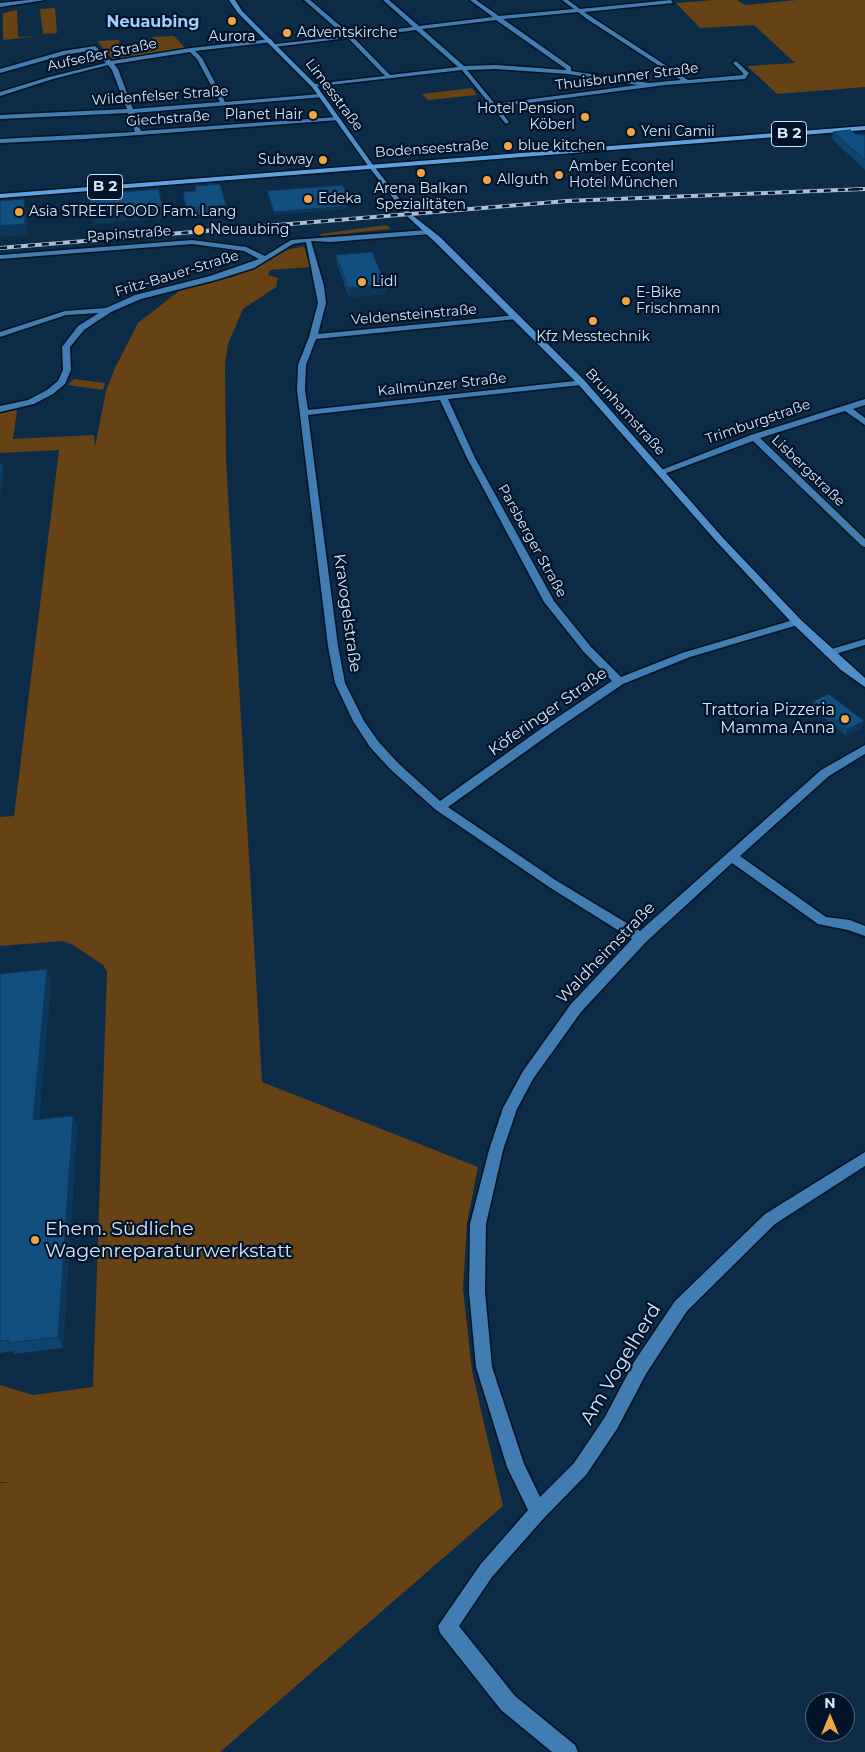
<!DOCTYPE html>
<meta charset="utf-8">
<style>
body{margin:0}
#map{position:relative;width:865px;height:1752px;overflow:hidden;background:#0c2b47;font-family:Montserrat,sans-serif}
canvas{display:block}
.north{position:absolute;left:805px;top:1692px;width:50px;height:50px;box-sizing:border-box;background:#001328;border:1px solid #55677b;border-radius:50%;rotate:0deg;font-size:14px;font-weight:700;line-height:20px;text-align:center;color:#d5e6f8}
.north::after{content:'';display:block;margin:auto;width:18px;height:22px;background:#f3a442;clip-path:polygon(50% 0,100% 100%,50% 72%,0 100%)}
</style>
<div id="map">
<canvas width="865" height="1752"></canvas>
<div class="north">N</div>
</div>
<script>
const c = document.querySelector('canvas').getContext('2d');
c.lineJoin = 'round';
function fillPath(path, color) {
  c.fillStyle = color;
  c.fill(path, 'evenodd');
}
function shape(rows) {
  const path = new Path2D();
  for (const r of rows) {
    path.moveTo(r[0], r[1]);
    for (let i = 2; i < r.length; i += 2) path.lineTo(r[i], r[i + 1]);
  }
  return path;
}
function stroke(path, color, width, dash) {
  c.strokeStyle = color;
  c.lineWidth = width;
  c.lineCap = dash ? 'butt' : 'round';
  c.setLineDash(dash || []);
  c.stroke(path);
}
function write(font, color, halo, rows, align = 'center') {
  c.font = font + ' Montserrat,sans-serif';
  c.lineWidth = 4.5;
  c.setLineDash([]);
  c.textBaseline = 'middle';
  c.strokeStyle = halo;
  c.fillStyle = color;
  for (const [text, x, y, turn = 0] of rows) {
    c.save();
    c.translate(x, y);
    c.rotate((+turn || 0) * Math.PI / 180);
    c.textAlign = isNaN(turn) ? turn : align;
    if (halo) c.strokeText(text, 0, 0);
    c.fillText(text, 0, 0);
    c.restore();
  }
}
const green = shape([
 [714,0,737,0,745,5,797,0,865,0,865,87,777,94,747,66,795,63,754,25,700,28,676,3],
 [55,8,57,33,43,34,40,9],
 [17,10,18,37,39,36,3,40,3,13],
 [174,36,186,49,120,60,113,60,97,41,119,40,121,50,154,47,152,37],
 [472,88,477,95,428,100,422,94],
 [386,225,391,229,321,236,320,234],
 [304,246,310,267,270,270,268,275,278,278,276,287,243,309,228,344,225,363,226,460,262,1082,478,1167,467,1223,463,1289,472,1371,503,1506,220,1752,0,1752,0,1483,11,1482,0,1482,0,1385,33,1395,93,1387,107,972,103,965,73,945,63,941,0,946,0,817,14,816,59,450,0,453,0,412,17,410,13,439,94,435,95,447,106,391,115,368,138,323,179,291,232,277,263,264,287,250],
 [74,379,105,383,103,390,68,385]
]);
const street = shape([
 [29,0,45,0,0,7,0,3,29,0],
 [304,0,310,0,351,35,413,27,383,0,389,0,419,26,493,17,470,0,476,0,499,16,574,9,562,0,568,0,580,9,671,0,673,3,584,12,688,80,743,75,743,73,733,63,736,61,749,73,745,79,665,85,497,107,509,122,506,124,462,70,312,87,314,84,385,76,348,38,274,47,276,44,345,36,304,0],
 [578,12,587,19,681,80,649,83,571,71,571,67,503,19,578,12],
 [496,20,566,69,566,70,496,65,464,66,422,29,496,20],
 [416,30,458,67,390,75,354,38,416,30],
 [496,69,568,74,638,85,495,104,467,70,496,69],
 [271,39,273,42,195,51,202,58,225,102,321,94,323,97,134,113,141,131,337,117,339,120,85,139,0,143,0,139,135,132,128,113,0,119,0,115,127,109,112,70,108,65,53,79,0,96,0,92,49,77,106,63,94,50,64,55,0,73,0,69,63,51,95,46,111,61,191,48,271,39],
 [190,52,197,59,220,102,133,109,118,69,114,64,190,52],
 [428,230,432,232,431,234,331,242,311,241,324,286,326,303,318,334,517,315,521,317,517,319,316,339,306,365,305,390,308,410,584,380,584,384,581,385,448,399,475,458,554,601,591,647,621,677,682,653,793,620,797,619,802,622,801,624,690,657,623,684,557,729,448,807,557,881,640,931,821,770,865,745,865,754,829,776,740,856,826,917,850,920,865,926,865,936,848,930,818,924,732,863,646,942,581,1012,533,1079,517,1109,503,1150,486,1224,485,1292,492,1367,524,1464,540,1497,574,1463,605,1417,634,1362,675,1301,765,1214,865,1152,865,1166,775,1224,687,1311,646,1374,617,1429,586,1475,544,1518,492,1577,459,1626,515,1696,575,1745,578,1752,552,1752,501,1710,440,1633,438,1626,480,1565,528,1510,507,1467,476,1367,469,1292,470,1224,489,1150,503,1108,523,1071,571,1004,632,939,549,887,436,810,390,769,370,747,353,721,335,683,328,646,297,390,298,365,309,337,318,303,306,242,293,244,254,268,216,280,141,299,111,312,84,330,70,347,71,370,65,384,53,394,34,404,0,412,0,406,28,400,47,390,58,381,63,370,62,347,78,326,99,313,66,315,0,337,0,332,65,311,106,308,135,295,210,276,259,259,244,251,192,244,0,259,0,255,192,240,246,247,265,256,291,240,428,230],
 [440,400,467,458,544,602,583,651,612,681,549,723,440,801,398,763,378,741,364,721,345,683,338,646,308,415,440,400],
 [865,399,865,405,853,409,865,418,865,425,845,411,760,438,865,539,865,547,862,546,753,441,664,474,658,474,656,472,751,435,865,399],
 [865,639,865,645,829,656,824,653,825,651,865,639]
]);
const secondary = shape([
 [229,0,235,0,242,11,316,85,373,165,412,215,440,237,584,380,723,538,801,620,865,678,865,687,841,670,793,624,717,542,578,384,434,241,408,217,369,167,312,87,238,13,229,0]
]);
const primary = shape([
 [865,126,865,130,0,198,0,194,865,126]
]);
const railFar1 = shape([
 [838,190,865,189]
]);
const rail = shape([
 [0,248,567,201,865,189]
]);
const wall = shape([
 [833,132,865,135,865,170,832,139],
 [195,186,226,205,226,213,187,216,183,192,195,191],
 [336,255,386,285,386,294,349,297,337,264],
 [813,701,862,728,846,736,812,708],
 [47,969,51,982,39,1119,73,1116,77,1128,63,1348,14,1354,13,1351,0,1353,0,974]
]);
const shadedWall = shape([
 [24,199,26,210,27,235,0,237,0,226],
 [350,200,350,203,345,203,345,201],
 [347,206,347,209,274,215,274,212],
 [162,207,164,218,93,224,91,213],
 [386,285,386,294,349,297,348,288],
 [3,464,4,470,0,500,0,482],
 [864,721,862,728,846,736,848,729],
 [47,969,51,982,38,1132,33,1120],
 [73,1116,77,1128,63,1348,58,1337]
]);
const building = shape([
 [850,130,855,134,865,135,865,160,833,132,850,130],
 [220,184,226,205,186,208,183,192,196,191,195,186,220,184],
 [343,185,350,200,345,201,347,206,274,212,267,191,343,185],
 [159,189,162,207,91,213,89,195,159,189],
 [24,199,25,224,0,226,0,201,24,199],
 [372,252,386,285,348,288,336,255,372,252],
 [0,464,3,464,0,482,0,464],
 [829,694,864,721,848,729,813,701,829,694],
 [47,969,33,1120,73,1116,58,1337,8,1343,9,1340,0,1341,0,974,47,969]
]);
const markers = [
 [232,21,5,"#f3a442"],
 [287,33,5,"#f3a442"],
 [313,115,5,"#f3a442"],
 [585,117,5,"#f3a442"],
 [631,132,5,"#f3a442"],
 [508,146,5,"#f3a442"],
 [323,160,5,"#f3a442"],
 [421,173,5,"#f3a442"],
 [559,175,5,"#f3a442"],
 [487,180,5,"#f3a442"],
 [308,199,5,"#f3a442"],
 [19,212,5,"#f3a442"],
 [199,230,6,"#f3a442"],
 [362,282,5,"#f3a442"],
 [626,301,5,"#f3a442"],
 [593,321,5,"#f3a442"],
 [845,719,5,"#f3a442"],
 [35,1240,5,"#f3a442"]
];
const farPoinames = [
 ["Adventskirche",297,33],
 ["Aurora",232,37,"center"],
 ["Hotel Pension",575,109,"right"],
 ["Köberl",575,125,"right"],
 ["Planet Hair",303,115,"right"],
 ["Yeni Camii",641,132],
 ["blue kitchen",518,146],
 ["Subway",313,160,"right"],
 ["Amber Econtel",569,167],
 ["Hotel München",569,183],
 ["Allguth",497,180],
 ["Arena Balkan",421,189,"center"],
 ["Spezialitäten",421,205,"center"],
 ["Edeka",318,199],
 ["Asia STREETFOOD Fam. Lang",29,212],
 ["Neuaubing",210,230],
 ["Lidl",372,282],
 ["E-Bike",636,293],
 ["Frischmann",636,309],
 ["Kfz Messtechnik",593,337,"center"]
];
const farStreetnames = [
 ["Aufseßer Straße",102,55,-12],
 ["Thuisbrunner Straße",627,77,-7],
 ["Limesstraße",334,95,53],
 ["Wildenfelser Straße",160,96,-4],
 ["Giechstraße",168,119,-4],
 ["Bodenseestraße",432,149,-4],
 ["Papinstraße",129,234,-4],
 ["Fritz-Bauer-Straße",177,274,-17],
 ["Veldensteinstraße",414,315,-5],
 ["Kallmünzer Straße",442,385,-6],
 ["Brunhamstraße",625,412,48],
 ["Trimburgstraße",758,422,-19],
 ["Lisbergstraße",808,471,44],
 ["Parsberger Straße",532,541,61]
];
const shields = [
 [789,134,35],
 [105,187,35]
];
const shieldNames = [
 ["B 2",789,134],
 ["B 2",105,187]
];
const farQuarternames = [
 ["Neuaubing",153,22]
];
const streetNames = [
 ["Kravogelstraße",347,613,82],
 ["Köferinger Straße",548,712,-35],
 ["Waldheimstraße",606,953,-46]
];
const poiNames = [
 ["Trattoria Pizzeria",835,710],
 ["Mamma Anna",835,728]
];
const nearPoinames = [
 ["Ehem. Südliche",45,1229],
 ["Wagenreparaturwerkstatt",45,1251]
];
const nearStreetnames = [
 ["Am Vogelherd",621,1364,-59]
];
fillPath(green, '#674214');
stroke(street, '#031323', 3);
stroke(secondary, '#031323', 3);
stroke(primary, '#031323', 3);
fillPath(street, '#417cb2');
fillPath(secondary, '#4f8fc9');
fillPath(primary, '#5ea1e0');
stroke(railFar1, '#abbed3', 2.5);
stroke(rail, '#abbed3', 4);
stroke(railFar1, '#001328', 2, [5]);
stroke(rail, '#001328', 2.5, [7]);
fillPath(wall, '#0f446f');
fillPath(shadedWall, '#0c375a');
fillPath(building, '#114f81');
stroke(building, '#0c375a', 1);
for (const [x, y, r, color] of markers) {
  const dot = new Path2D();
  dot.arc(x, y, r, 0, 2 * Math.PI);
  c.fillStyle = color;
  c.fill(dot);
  stroke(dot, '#001328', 2);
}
write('14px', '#d5e6f8', '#001328', farPoinames, 'left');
write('14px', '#d5e6f8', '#001328', farStreetnames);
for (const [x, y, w] of shields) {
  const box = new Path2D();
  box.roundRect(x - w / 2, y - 12.5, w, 25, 4);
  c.fillStyle = '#001328';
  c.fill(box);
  stroke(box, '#d5e6f8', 1);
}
write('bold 15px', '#d5e6f8', null, shieldNames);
write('bold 16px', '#9fcffe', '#001328', farQuarternames);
write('16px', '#d5e6f8', '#001328', streetNames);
write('16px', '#d5e6f8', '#001328', poiNames, 'right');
write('19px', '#d5e6f8', '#001328', nearPoinames, 'left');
write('19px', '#d5e6f8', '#001328', nearStreetnames);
</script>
